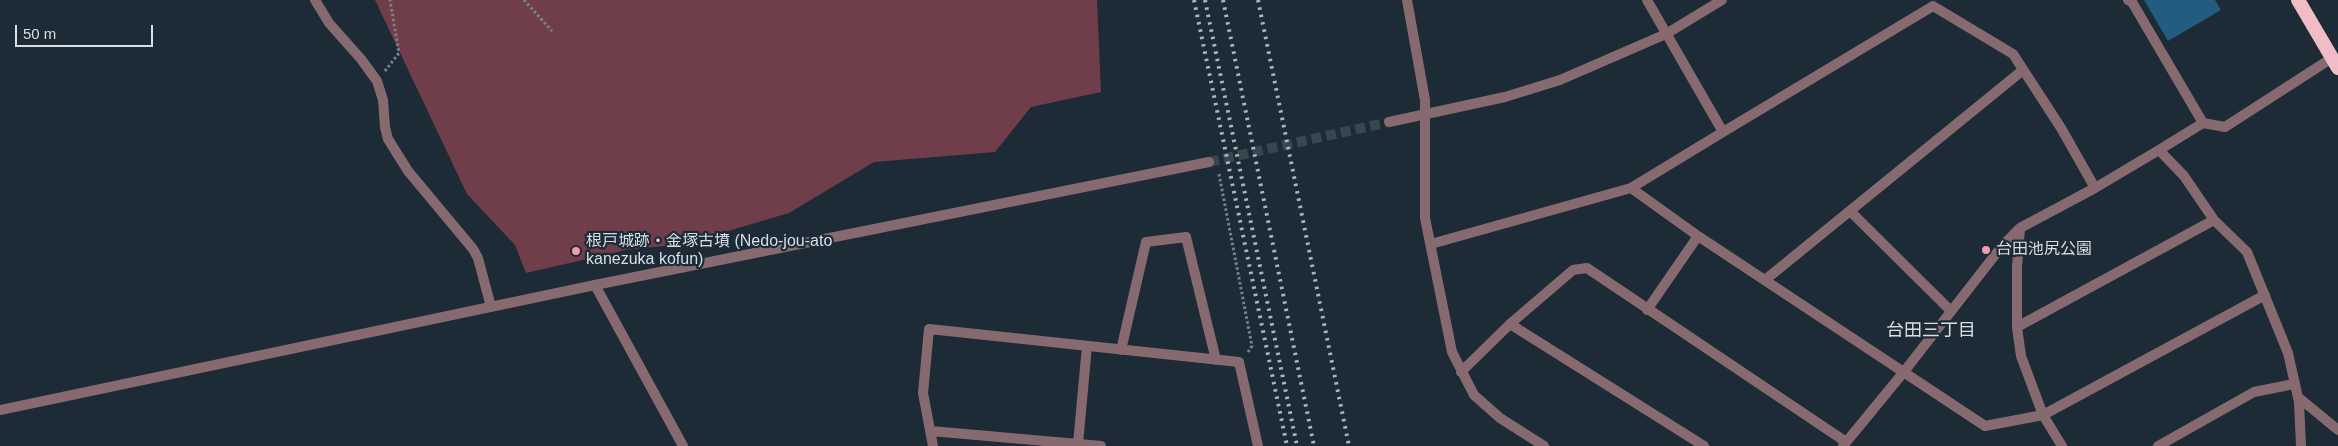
<!DOCTYPE html>
<meta charset="utf-8">
<style>
body{margin:0}
#map{position:relative;width:2338px;height:446px;overflow:hidden;background:#1c2b35;font-family:Arial,sans-serif}
canvas{display:block}
.scale{position:absolute;left:15px;top:25px;width:138px;height:22px;box-sizing:border-box;border:2px solid #d6dfe6;border-top:0;padding-left:6px;font-size:15px;line-height:18px;white-space:nowrap;color:#d6dfe6;-webkit-text-stroke:4px #1c2b35;paint-order:stroke}
</style>
<div id="map">
<canvas width="2338" height="446"></canvas>
<div class="scale">50 m</div>
</div>
<script>
const c = document.querySelector('canvas').getContext('2d');
c.lineJoin = 'round';
function fillPath(path, color) {
  c.fillStyle = color;
  c.fill(path, 'evenodd');
}
function shape(rows) {
  const path = new Path2D();
  for (const r of rows) {
    path.moveTo(r[0], r[1]);
    for (let i = 2; i < r.length; i += 2) path.lineTo(r[i], r[i + 1]);
  }
  return path;
}
function stroke(path, color, width, dash) {
  c.strokeStyle = color;
  c.lineWidth = width;
  c.lineCap = dash ? 'butt' : 'round';
  c.setLineDash(dash || []);
  c.stroke(path);
}
function write(font, color, halo, rows, align = 'center') {
  c.font = font + ' Arial,"Noto Sans JP",sans-serif';
  c.lineWidth = 4.5;
  c.setLineDash([]);
  c.textBaseline = 'middle';
  c.strokeStyle = halo;
  c.fillStyle = color;
  for (const [text, x, y, turn = 0] of rows) {
    c.save();
    c.translate(x, y);
    c.rotate((+turn || 0) * Math.PI / 180);
    c.textAlign = isNaN(turn) ? turn : align;
    if (halo) c.strokeText(text, 0, 0);
    c.fillText(text, 0, 0);
    c.restore();
  }
}
const green = shape([
 [375,0,1097,0,1101,92,1031,107,995,152,874,162,789,213,684,244,626,250,526,273,515,245,467,194]
]);
const building = shape([
 [2144,0,2215,0,2221,10,2168,41]
]);
const tertiaryTunnel = shape([
 [1209,162,1389,122]
]);
const path = shape([
 [524,0,552,31],
 [385,71,399,53,390,0],
 [1219,174,1252,346,1248,352]
]);
const minor = shape([
 [315,0,329,23,361,59,377,81,383,100,385,127,388,139,408,171,473,249,478,258,491,307],
 [1407,0,1425,100,1425,218,1452,352,1474,395,1500,418,1544,446],
 [1647,0,1723,132,1933,6,2013,54,2061,128,2095,188,2020,228,2017,267,2017,327,2021,356,2043,415,2062,446],
 [2128,0,2132,2,2203,123,2159,150,2184,176,2214,220,2247,252,2288,353,2299,402,2301,446],
 [2203,123,2225,127,2332,58],
 [1631,188,1698,236,1985,426,2043,415,2265,295],
 [2095,188,2159,150],
 [1850,211,1951,311],
 [1431,244,1631,188,1723,132],
 [1765,280,2023,70],
 [595,285,683,446],
 [1647,310,1698,236],
 [1510,324,1704,446],
 [2017,327,2214,220],
 [1121,350,1146,242,1186,237,1216,360],
 [1461,372,1510,324,1573,270,1587,268,1846,442],
 [2298,397,2338,430],
 [931,431,1101,446],
 [1078,444,1087,346],
 [933,446,923,393,929,329,1239,362,1258,446],
 [1843,446,1903,373,2002,246,2020,228],
 [2158,446,2254,392,2294,384]
]);
const tertiary = shape([
 [1389,122,1505,97,1560,80,1666,34,1722,0],
 [0,410,595,285,1209,162]
]);
const trunk = shape([
 [2298,0,2338,68]
]);
const rail = shape([
 [1194,0,1287,446],
 [1205,0,1297,446],
 [1223,0,1314,446],
 [1258,0,1349,446]
]);
const markers = [
 [1986,250,5,"#f29aae"],
 [576,251,5,"#f29aae"]
];
const poiNames = [
 ["根戸城跡・金塚古墳 (Nedo-jou-ato",586,242],
 ["kanezuka kofun)",586,260],
 ["台田池尻公園",1996,250]
];
const neighbourhoodNames = [
 ["台田三丁目",1931,331]
];
fillPath(green, '#6f3e4a');
fillPath(building, '#225d81');
stroke(tertiaryTunnel, '#384650', 10, [10, 5]);
stroke(path, '#77848c', 3, [2.5, 2.5]);
stroke(minor, '#876a70', 10);
stroke(tertiary, '#876a70', 10);
stroke(trunk, '#f0bcc6', 14);
stroke(rail, '#aab5bc', 4, [2.5, 5]);
for (const [x, y, r, color] of markers) {
  const dot = new Path2D();
  dot.arc(x, y, r, 0, 2 * Math.PI);
  c.fillStyle = color;
  c.fill(dot);
  stroke(dot, '#1c2b35', 2);
}
write('16px', '#d6dfe6', '#1c2b35', poiNames, 'left');
write('18px', '#d6dfe6', '#1c2b35', neighbourhoodNames);
</script>
